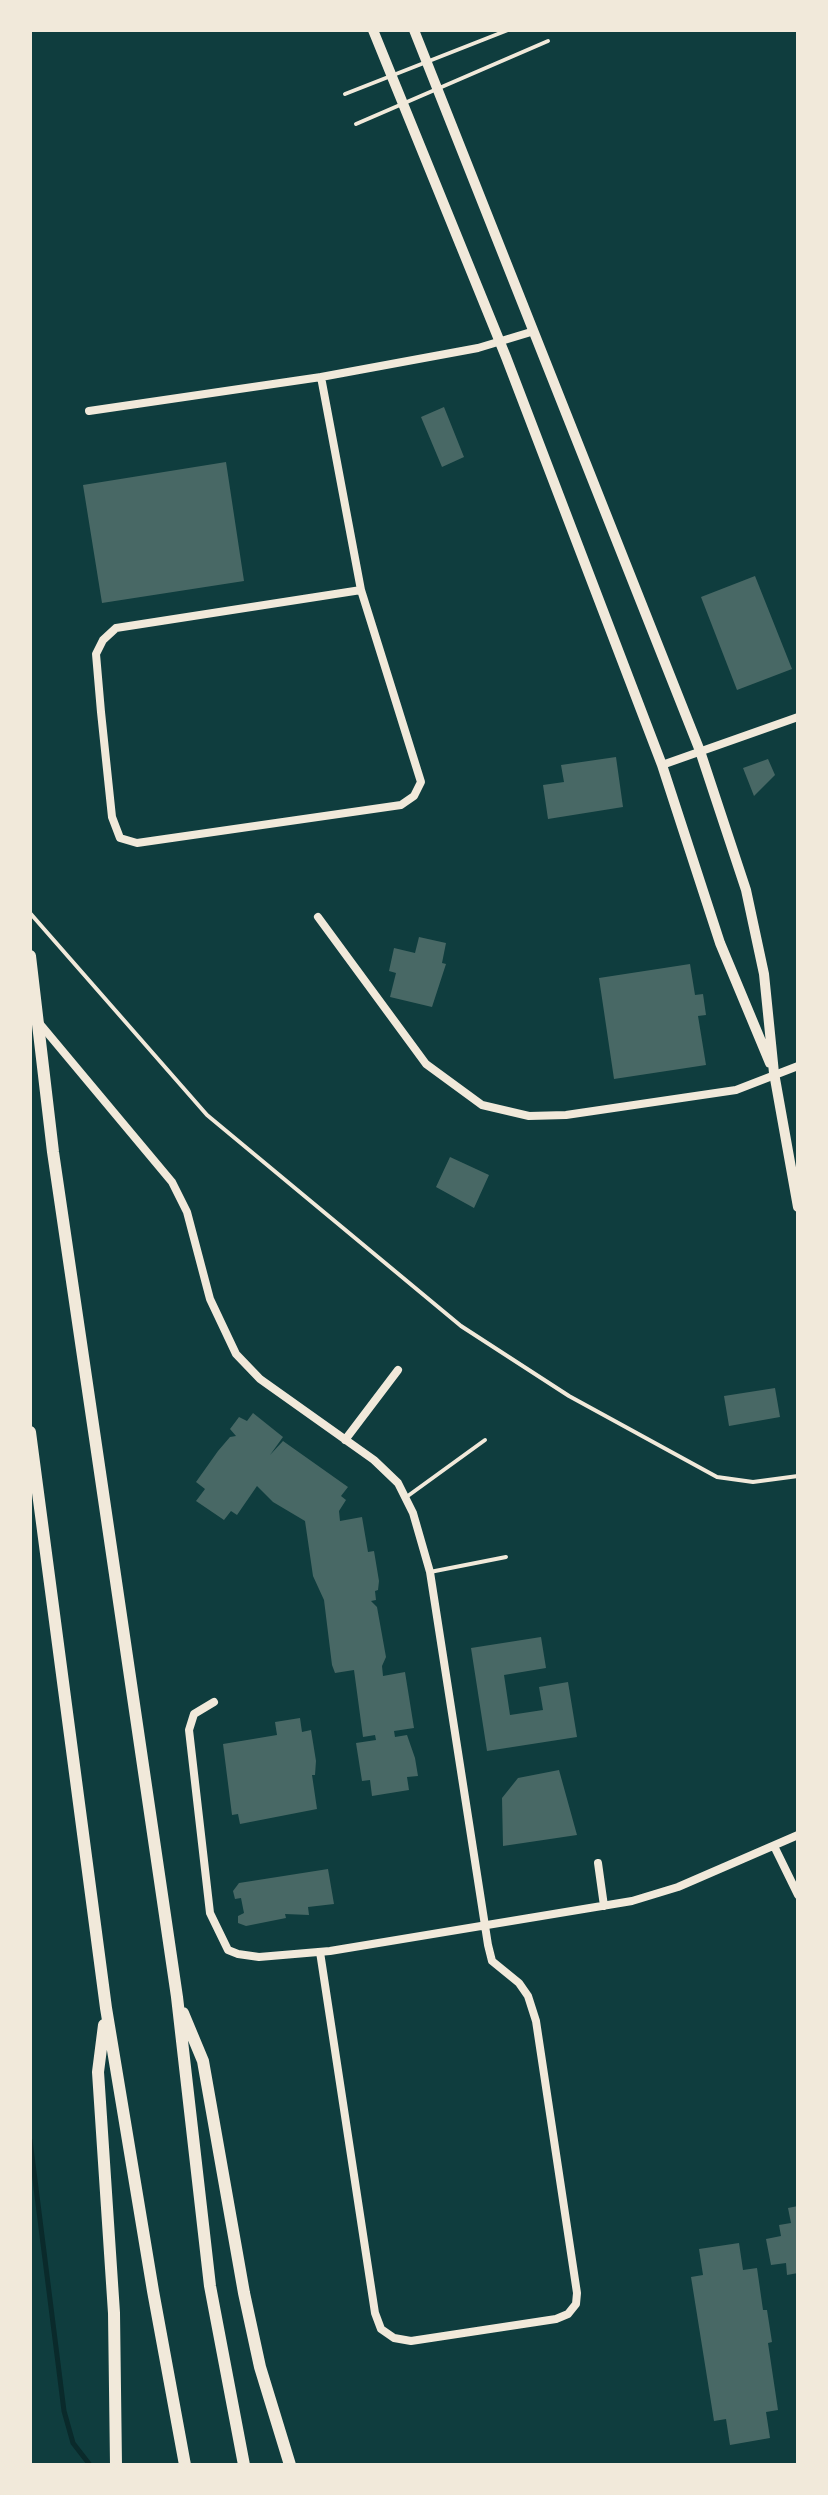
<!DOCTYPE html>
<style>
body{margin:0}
#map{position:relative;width:828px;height:2495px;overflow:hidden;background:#0f3d3e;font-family:Montserrat,sans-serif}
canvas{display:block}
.frame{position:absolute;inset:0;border:32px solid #f1e9da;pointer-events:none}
</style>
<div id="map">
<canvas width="828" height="2495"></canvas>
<div class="frame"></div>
</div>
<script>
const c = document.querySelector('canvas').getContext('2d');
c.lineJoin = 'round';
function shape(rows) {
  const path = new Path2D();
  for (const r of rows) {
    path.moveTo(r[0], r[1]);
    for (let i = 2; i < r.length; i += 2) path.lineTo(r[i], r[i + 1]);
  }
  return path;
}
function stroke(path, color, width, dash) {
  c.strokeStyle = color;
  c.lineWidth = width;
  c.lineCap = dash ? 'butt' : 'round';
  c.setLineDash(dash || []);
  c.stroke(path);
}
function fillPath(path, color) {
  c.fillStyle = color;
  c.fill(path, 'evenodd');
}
const stream = shape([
 [30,2140,64,2411,73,2443,90,2465]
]);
const building = shape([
 [444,407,464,457,442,467,421,417],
 [226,462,244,581,102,603,83,485],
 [755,576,792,669,737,690,701,597],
 [616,757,623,807,548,819,543,785,564,782,561,765],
 [768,759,775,775,754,796,743,768],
 [419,937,446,943,442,963,446,964,432,1007,390,997,396,973,389,971,394,948,415,953],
 [690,964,695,995,703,994,706,1015,698,1016,706,1065,614,1079,599,978],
 [450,1157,489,1175,474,1208,436,1187],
 [775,1388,780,1417,729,1426,724,1396],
 [253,1413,283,1437,270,1455,283,1441,348,1487,341,1496,346,1500,339,1511,340,1521,362,1517,368,1552,374,1551,379,1581,378,1590,375,1591,376,1600,371,1601,377,1607,386,1657,382,1666,383,1676,405,1672,414,1728,394,1731,395,1737,407,1735,415,1758,418,1776,407,1777,409,1790,372,1796,370,1780,362,1781,356,1743,376,1740,375,1735,363,1737,354,1670,335,1673,332,1665,324,1600,313,1576,305,1521,273,1502,257,1486,237,1515,231,1511,224,1520,196,1501,205,1489,196,1482,218,1451,230,1437,236,1436,230,1429,239,1417,247,1421],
 [541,1637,546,1668,504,1675,510,1715,543,1710,539,1687,568,1682,577,1737,487,1751,471,1648],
 [300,1718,302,1732,311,1730,316,1761,315,1775,312,1775,317,1809,240,1824,238,1814,232,1815,223,1744,277,1735,275,1722],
 [559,1770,577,1835,503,1846,502,1798,518,1778],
 [328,1869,334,1904,308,1907,309,1915,285,1914,286,1918,246,1926,238,1923,238,1916,244,1913,241,1898,235,1899,233,1891,239,1883],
 [798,2206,798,2273,787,2275,786,2263,771,2265,766,2239,781,2236,779,2225,791,2223,788,2208],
 [739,2243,743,2270,757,2268,763,2310,767,2310,772,2342,768,2343,778,2410,766,2412,770,2438,730,2445,726,2419,714,2421,691,2277,703,2275,699,2249]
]);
const path = shape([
 [30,913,207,1115,461,1326,569,1396,717,1477,753,1482,798,1476]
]);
const service = shape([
 [345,94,508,30],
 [356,124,548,41],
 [405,1498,485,1440],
 [430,1572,506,1557]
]);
const minor = shape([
 [321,377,361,590,421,782,414,796,401,805,137,843,120,838,112,817,101,712,96,654,103,640,116,628,361,590],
 [89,411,321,377,478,348,531,332],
 [662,765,798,717],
 [318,917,426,1064,482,1105,529,1116,566,1115,736,1090,798,1066],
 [30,1012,172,1182,187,1212,210,1299,236,1354,260,1379,374,1460,398,1483,413,1513,430,1572,488,1945,492,1961,519,1983,528,1996,536,2021,577,2293,576,2304,568,2314,556,2319,411,2341,394,2338,381,2329,375,2313,320,1952],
 [345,1440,398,1370],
 [214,1702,194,1714,189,1730,210,1913,228,1950,238,1954,259,1957,330,1951,632,1901,678,1887,798,1835],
 [775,1848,798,1895],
 [598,1863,604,1906]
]);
const secondary = shape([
 [373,30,506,357,662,765,720,943,770,1063],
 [414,30,700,751,746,890,764,974,774,1073,798,1207]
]);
const motorway = shape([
 [30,956,53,1152,177,1997,210,2286,244,2465],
 [30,1432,106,2008,153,2291,185,2465],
 [183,2013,203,2061,244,2293,260,2367,290,2465],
 [104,2025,98,2072,114,2313,116,2465]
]);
stroke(stream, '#0a2a2b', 5);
fillPath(building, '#486865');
stroke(path, '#f1e9da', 4);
stroke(service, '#f1e9da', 4);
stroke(minor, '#f1e9da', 8);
stroke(secondary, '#f1e9da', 10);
stroke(motorway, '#f1e9da', 12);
</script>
